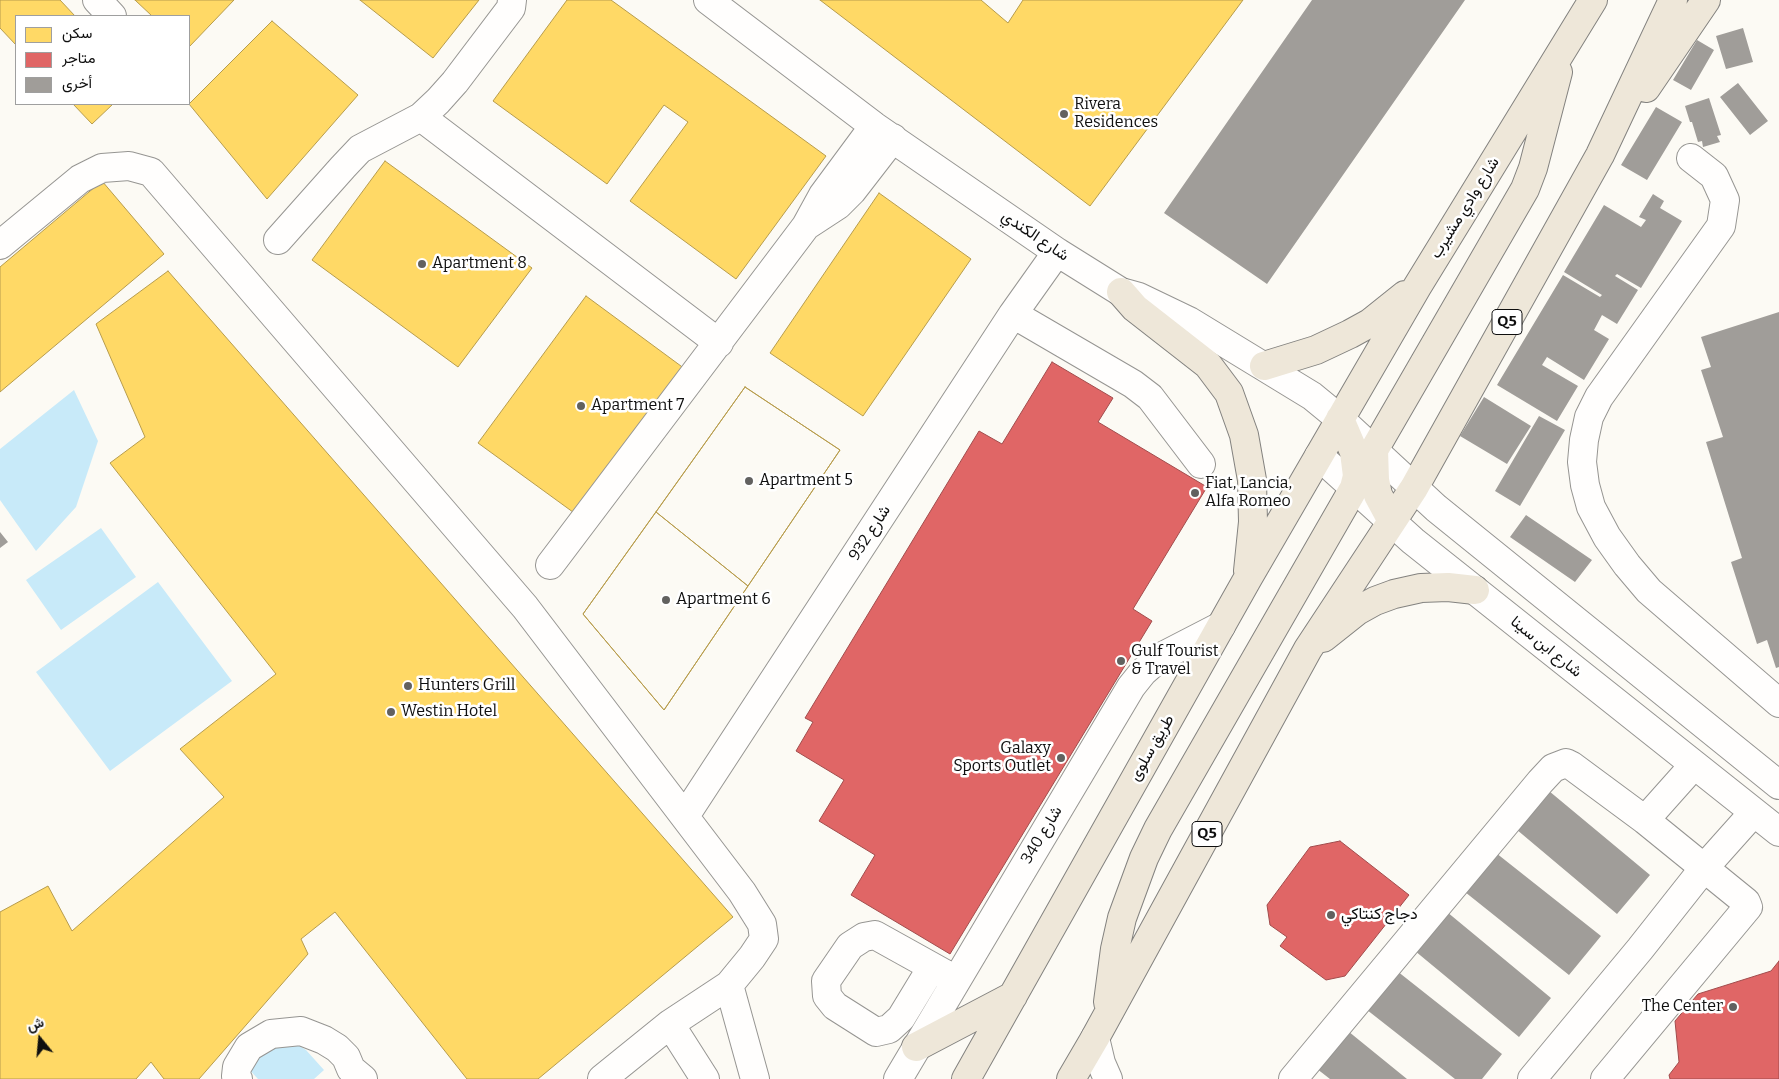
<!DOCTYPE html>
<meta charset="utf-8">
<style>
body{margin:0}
#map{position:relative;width:1779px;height:1079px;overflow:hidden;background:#fcfaf4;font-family:Bitter,Vazirmatn,serif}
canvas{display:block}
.legend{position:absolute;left:15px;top:15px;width:175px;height:90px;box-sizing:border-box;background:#fff;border:1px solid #9f9f9f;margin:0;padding:6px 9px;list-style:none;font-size:15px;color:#0f0f0f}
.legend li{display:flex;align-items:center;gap:10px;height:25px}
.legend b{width:25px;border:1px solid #9f9f9f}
.north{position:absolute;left:15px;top:1014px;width:50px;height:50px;-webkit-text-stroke:4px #fff;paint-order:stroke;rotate:343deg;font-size:14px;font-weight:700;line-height:20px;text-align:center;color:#0f0f0f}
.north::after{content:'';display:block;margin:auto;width:18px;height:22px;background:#0f0f0f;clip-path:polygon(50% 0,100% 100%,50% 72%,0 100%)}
</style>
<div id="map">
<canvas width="1779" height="1079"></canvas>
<ul class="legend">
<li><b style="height:14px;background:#ffd966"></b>سكن</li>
<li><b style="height:14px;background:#e06666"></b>متاجر</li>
<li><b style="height:14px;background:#a09d99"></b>أخرى</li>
</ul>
<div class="north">ش</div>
</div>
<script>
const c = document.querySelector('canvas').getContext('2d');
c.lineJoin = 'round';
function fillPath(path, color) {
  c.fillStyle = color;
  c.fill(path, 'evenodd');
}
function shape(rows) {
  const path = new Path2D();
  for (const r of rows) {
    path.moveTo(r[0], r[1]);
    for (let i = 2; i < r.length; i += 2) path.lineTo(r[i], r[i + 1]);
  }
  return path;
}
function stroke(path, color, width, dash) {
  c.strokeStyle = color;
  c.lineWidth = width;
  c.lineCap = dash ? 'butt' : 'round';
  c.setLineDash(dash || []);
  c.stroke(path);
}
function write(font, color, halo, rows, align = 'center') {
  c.font = font + ' Bitter,Vazirmatn,serif';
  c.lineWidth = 5;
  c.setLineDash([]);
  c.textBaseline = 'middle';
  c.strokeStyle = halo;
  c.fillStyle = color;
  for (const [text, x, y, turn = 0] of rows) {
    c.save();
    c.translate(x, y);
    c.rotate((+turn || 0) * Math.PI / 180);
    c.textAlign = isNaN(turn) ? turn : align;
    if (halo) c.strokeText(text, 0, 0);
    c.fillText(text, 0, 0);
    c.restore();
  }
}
const water = shape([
 [74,390,98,441,76,507,36,551,0,500,0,449],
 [101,528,136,577,61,630,26,580],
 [158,582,232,681,110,771,36,672],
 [293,1042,306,1050,324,1070,314,1079,258,1079,245,1065,280,1043]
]);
const homes = shape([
 [0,0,60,0,75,16,16,16,16,45,0,28,0,0],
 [135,0,234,0,189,47,189,16,152,16,135,0],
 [360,0,479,0,433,58,360,0],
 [567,0,611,0,826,156,736,279,630,201,688,122,664,105,607,184,493,101,567,0],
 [820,0,981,0,1008,23,1023,0,1243,0,1090,206,820,0],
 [272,21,358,95,267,199,189,104,272,21],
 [73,104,113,104,92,124,73,104],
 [385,161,532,268,458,367,312,260,385,161],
 [102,181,164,254,0,392,0,267,102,181],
 [879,193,971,259,863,416,770,353,879,193],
 [168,271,733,917,538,1079,467,1079,335,912,301,939,308,954,199,1079,164,1079,151,1062,136,1079,0,1079,0,912,48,886,72,931,224,797,180,749,276,674,110,463,145,437,96,324,168,271],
 [586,296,685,369,577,515,478,443,586,296],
 [745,387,840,450,664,710,583,614,745,387],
 [745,387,840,450,748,586,656,512,745,387],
 [656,512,748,586,664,710,583,614,656,512]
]);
const shops = shape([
 [1052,362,1113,398,1098,422,1207,487,1133,609,1152,621,950,954,851,895,875,855,819,821,844,780,796,751,813,722,805,718,979,431,1002,444,1052,362],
 [1340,841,1409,895,1345,976,1326,980,1280,946,1287,937,1270,925,1267,905,1310,847,1340,841],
 [1779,961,1779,1079,1670,1079,1669,1075,1679,1062,1675,1021,1698,994,1771,971,1779,961]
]);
const building = shape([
 [1312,0,1465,0,1267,284,1164,213],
 [1743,28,1753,62,1726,69,1716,36],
 [1697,40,1714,50,1691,90,1673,80],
 [1738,83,1768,121,1750,135,1720,97],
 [1709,98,1721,135,1717,136,1720,142,1703,147,1702,141,1698,142,1692,122,1690,122,1685,106],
 [1656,107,1682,122,1647,180,1621,165],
 [1653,194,1664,201,1660,208,1682,221,1641,288,1617,274,1615,276,1638,290,1617,324,1602,315,1594,330,1609,339,1584,380,1547,357,1542,365,1578,386,1557,421,1497,385,1563,275,1600,297,1602,295,1564,272,1604,205,1641,227,1646,220,1639,217],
 [1779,312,1779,667,1776,668,1767,640,1757,644,1731,562,1742,558,1706,442,1723,437,1701,370,1711,367,1701,337],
 [1484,397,1531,426,1507,464,1460,436],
 [1539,416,1565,430,1520,506,1495,491],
 [1526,515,1592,560,1575,582,1510,537],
 [0,532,8,542,0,548],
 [1543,786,1650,875,1617,914,1510,824],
 [1491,849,1601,936,1569,975,1460,888],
 [1441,907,1551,998,1519,1037,1409,946],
 [1392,967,1502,1054,1482,1079,1455,1079,1362,1006],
 [1343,1027,1407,1079,1330,1079,1312,1065]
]);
const minor = shape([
 [97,0,112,16],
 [708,0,874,126,1057,252,1121,292,1139,297,1189,321,1312,396,1340,419,1436,508,1779,785],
 [421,117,719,343],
 [1691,158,1714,176,1725,200,1721,226,1599,397,1589,417,1584,440,1582,462,1585,485,1591,507,1607,537,1627,565,1649,591,1779,703],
 [809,224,838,205,852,191,893,138],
 [278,240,343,167,360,149,421,117,438,101,455,82,511,8,512,0],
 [0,245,80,179,102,168,129,166,151,172,525,607,742,892,762,924,764,939,752,957,729,985,670,1024,602,1079],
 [1013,314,1133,384,1150,397,1201,464],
 [1319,456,1413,541,1779,832],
 [550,565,806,226,823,195,874,126],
 [685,816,1013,314,1057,252],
 [1645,820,1694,765],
 [932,967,901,1018,889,1029,876,1032,835,1006,827,996,826,981,850,946,864,937,875,935,956,980],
 [729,985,755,1079],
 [670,1024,705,1079],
 [1095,1038,1101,1063,1108,1079],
 [238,1079,236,1076,237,1067,249,1047,271,1034,301,1031,324,1040,337,1048,346,1057,351,1069,363,1079],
 [898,1079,1131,687,1143,672,1159,658,1221,626],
 [1293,1079,1540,782,1553,768,1566,763,1572,766,1645,820,1746,902,1748,907,1605,1079],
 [1532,1079,1640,949,1704,868,1754,812]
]);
const major = shape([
 [1646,88,1706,0],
 [1121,292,1135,308,1208,365,1229,393,1244,435,1252,480,1253,522,1248,571],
 [1264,366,1316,350,1350,334,1370,323,1405,295],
 [1392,521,1378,495,1375,480,1374,450,1525,189,1533,168,1558,72],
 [1323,638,1357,611,1375,601,1394,594,1421,588,1448,587,1475,590],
 [1108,1002,1115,949,1122,918,1144,858,1158,829,1354,488,1357,476,1354,452,1340,419],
 [916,1047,1013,996],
 [966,1079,1248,578,1417,287,1593,0],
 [1071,1079,1095,1038,1308,649,1414,488,1600,155,1673,0]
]);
const markers = [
 [1064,114,5,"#62615f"],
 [422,264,5,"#62615f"],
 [581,406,5,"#62615f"],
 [749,481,5,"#62615f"],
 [1195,493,5,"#62615f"],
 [666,600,5,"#62615f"],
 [1121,661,5,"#62615f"],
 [408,686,5,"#62615f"],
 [391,712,5,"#62615f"],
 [1061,758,5,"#62615f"],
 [1331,915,5,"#62615f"],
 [1733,1007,5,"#62615f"]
];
const shields = [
 [1507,322,30],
 [1207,834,30]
];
const shieldNames = [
 ["Q5",1507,322],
 ["Q5",1207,834]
];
const poiNames = [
 ["Rivera",1074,105],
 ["Residences",1074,123],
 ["Apartment 8",432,264],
 ["Apartment 7",591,406],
 ["Apartment 5",759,481],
 ["Fiat, Lancia,",1205,484],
 ["Alfa Romeo",1205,502],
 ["Apartment 6",676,600],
 ["Gulf Tourist",1131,652],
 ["& Travel",1131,670],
 ["Hunters Grill",418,686],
 ["Westin Hotel",401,712],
 ["Galaxy",1051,749,"right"],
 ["Sports Outlet",1051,767,"right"],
 ["دجاج كنتاكي",1341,915],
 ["The Center",1723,1007,"right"]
];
const streetNames = [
 ["شارع وادي مشيرب",1465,208,-58],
 ["شارع الكندي",1035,236,34],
 ["شارع 932",870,533,-57],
 ["شارع ابن سينا",1546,647,39],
 ["طريق سلوى",1152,748,-60],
 ["شارع 340",1042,835,-59]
];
fillPath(water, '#c8eaf9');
fillPath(homes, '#ffd966');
stroke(homes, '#b79c4c', 1);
fillPath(shops, '#e06666');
stroke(shops, '#a14c4c', 1);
fillPath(building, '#a09d99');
stroke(minor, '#969592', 30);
stroke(major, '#83827f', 30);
stroke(minor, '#fffefd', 28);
stroke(major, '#eee7d9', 28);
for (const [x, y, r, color] of markers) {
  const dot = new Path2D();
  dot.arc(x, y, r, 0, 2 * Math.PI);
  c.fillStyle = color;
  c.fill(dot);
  stroke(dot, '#fff', 2);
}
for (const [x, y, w] of shields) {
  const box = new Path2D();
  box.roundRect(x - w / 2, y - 12.5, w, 25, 4);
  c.fillStyle = '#fff';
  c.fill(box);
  stroke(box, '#0f0f0f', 1);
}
write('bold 15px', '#0f0f0f', null, shieldNames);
write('16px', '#0f0f0f', '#fff', poiNames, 'left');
write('16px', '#0f0f0f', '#fff', streetNames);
</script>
